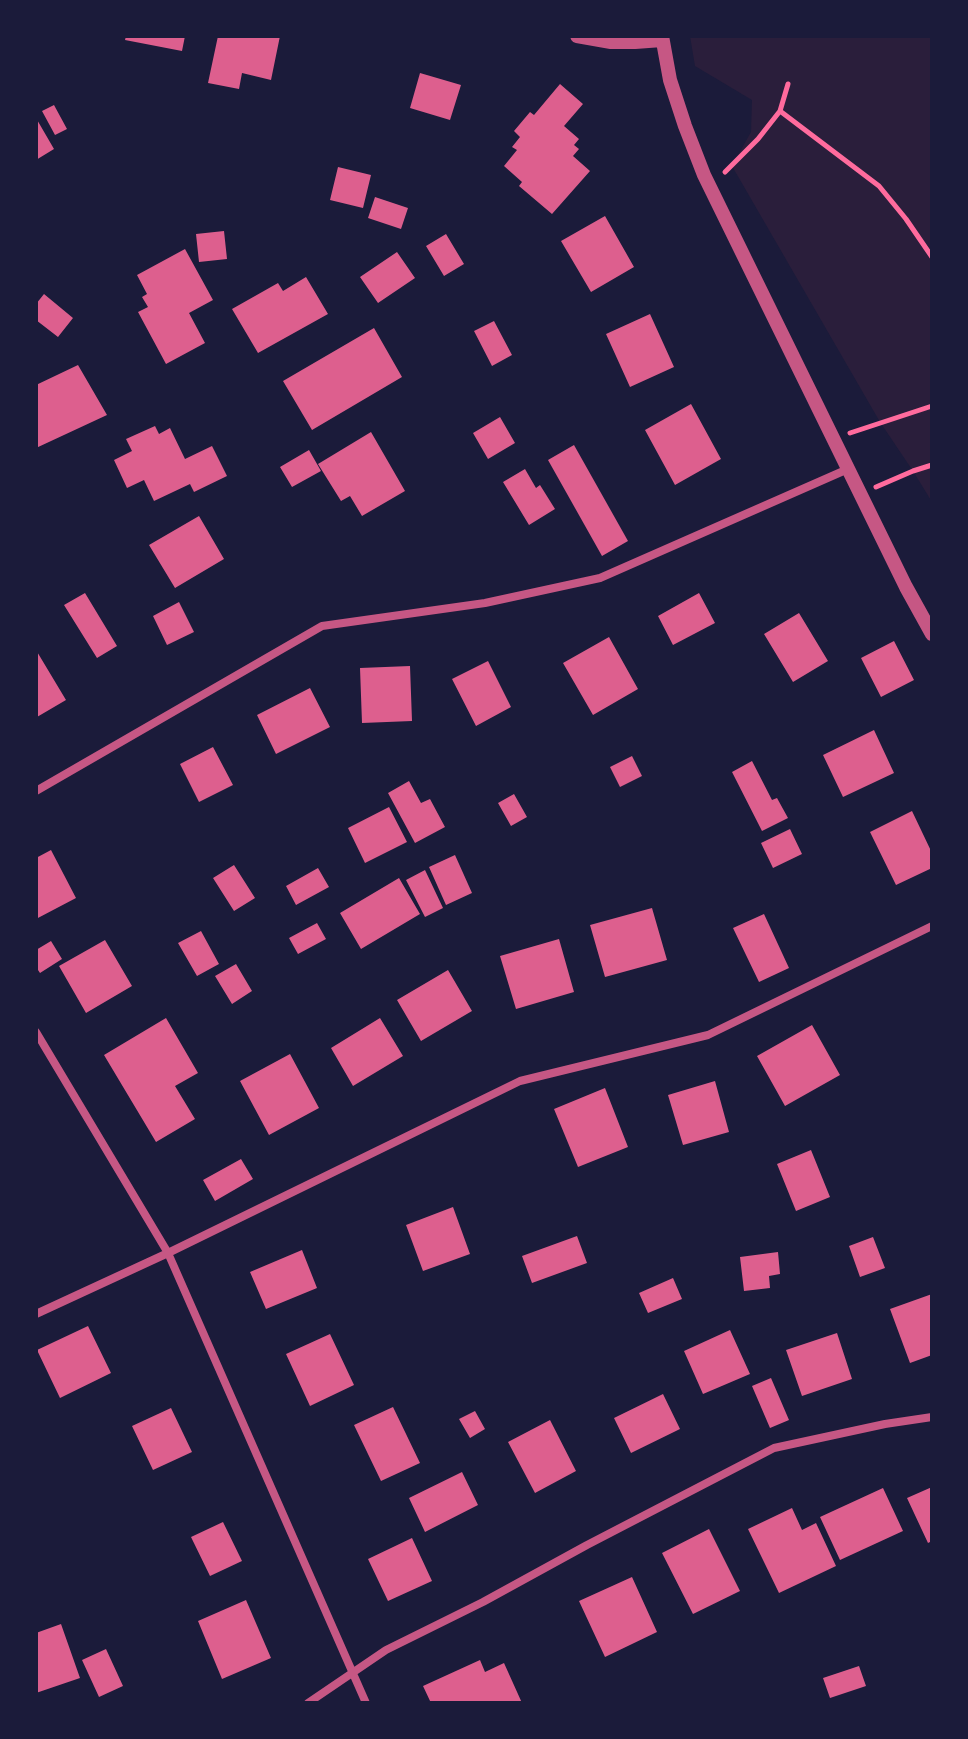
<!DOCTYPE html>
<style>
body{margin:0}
#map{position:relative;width:968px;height:1739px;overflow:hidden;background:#1b1b3a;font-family:Literata,serif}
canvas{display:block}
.frame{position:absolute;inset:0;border:38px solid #1b1b3a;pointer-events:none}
</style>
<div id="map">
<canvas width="968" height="1739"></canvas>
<div class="frame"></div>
</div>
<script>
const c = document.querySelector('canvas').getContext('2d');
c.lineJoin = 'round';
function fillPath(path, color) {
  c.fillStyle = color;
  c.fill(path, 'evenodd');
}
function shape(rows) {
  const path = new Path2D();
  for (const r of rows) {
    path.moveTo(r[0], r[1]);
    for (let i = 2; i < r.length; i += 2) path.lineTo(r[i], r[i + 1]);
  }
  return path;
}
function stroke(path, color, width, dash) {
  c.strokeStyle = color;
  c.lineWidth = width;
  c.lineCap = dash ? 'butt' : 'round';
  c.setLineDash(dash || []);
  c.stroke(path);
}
const green = shape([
 [690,36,932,36,932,502,913,471,880,422,732,166,751,132,752,100,695,66]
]);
const building = shape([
 [126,36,185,36,182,51,125,40],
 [218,36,280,36,271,80,242,73,239,89,208,83],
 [420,73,461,85,450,120,410,108],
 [560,84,583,104,564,126,579,139,574,145,579,149,573,156,590,171,552,214,519,186,522,182,504,166,517,150,512,147,520,137,514,131,530,112,534,115],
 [54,105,67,129,55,135,42,111],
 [36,118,54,149,36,160],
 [338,167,371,175,363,208,330,200],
 [375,197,408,208,401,229,368,218],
 [605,216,634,267,591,292,561,241],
 [224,231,227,259,199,262,196,234],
 [446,234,464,264,444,276,426,246],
 [185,249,213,300,189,313,205,343,166,364,138,312,148,307,142,297,147,294,137,275],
 [397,252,415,278,378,303,360,277],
 [306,277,328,314,258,353,232,309,278,283,283,291],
 [44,294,73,318,58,337,36,320,36,304],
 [650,314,674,367,630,387,606,334],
 [494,321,512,355,492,366,474,331],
 [374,328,402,377,312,430,283,381],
 [78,365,107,415,36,448,36,385],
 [691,404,721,459,675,485,645,430],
 [500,417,515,443,488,459,473,433],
 [155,426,159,434,170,428,185,459,212,446,227,476,194,492,190,484,154,501,144,480,127,488,114,460,132,451,126,439],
 [371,432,405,491,362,516,350,496,341,501,318,464],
 [574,445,628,541,602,556,548,460],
 [309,450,321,471,292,487,280,467],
 [525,469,536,488,540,485,555,509,529,525,503,482],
 [199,516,224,559,175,588,149,545],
 [85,593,117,646,97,658,64,605],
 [699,593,715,623,673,645,658,616],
 [179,602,194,632,167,645,153,616],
 [799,613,828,661,793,682,764,634],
 [609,637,638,689,593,715,563,663],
 [894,641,914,680,881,697,861,658],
 [36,650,66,700,37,717,36,714],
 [488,661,511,707,476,726,452,679],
 [410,666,412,721,362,723,360,668],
 [310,688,330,727,276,754,257,715],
 [874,730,894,773,843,797,823,755],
 [213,747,233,785,199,802,180,764],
 [632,756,642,776,620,787,610,767],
 [752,761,772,800,777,798,788,818,762,831,732,772],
 [409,781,421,803,430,799,445,827,415,843,388,793],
 [514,794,527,817,511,826,498,803],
 [389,807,407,842,365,863,348,828],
 [912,811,932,853,932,868,896,885,870,832],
 [790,829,802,854,773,868,761,843],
 [51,850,76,898,36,919,36,858],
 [455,855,472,893,446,905,429,867],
 [234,865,255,898,234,911,213,878],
 [318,868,329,887,296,905,286,886],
 [425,870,443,908,425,917,406,880],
 [399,878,420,914,361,949,340,913],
 [652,908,667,960,605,977,590,925],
 [764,914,789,968,759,982,733,928],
 [317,923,326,939,298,954,289,938],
 [201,931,219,964,197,976,178,943],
 [559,939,574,992,516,1009,500,956],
 [105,940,132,986,86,1013,59,966],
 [51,941,62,959,40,973,36,967,36,950],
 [236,964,252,991,232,1004,215,976],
 [448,970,472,1011,421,1041,397,1000],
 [166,1018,198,1073,175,1086,195,1119,156,1142,104,1055],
 [380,1018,403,1056,353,1086,331,1048],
 [812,1025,840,1075,785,1106,757,1056],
 [290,1054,319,1108,269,1135,240,1081],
 [715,1081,729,1132,683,1145,668,1095],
 [605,1088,628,1147,578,1167,554,1109],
 [811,1150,830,1197,796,1211,777,1164],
 [241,1159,253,1179,215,1201,203,1180],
 [453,1207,470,1254,423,1271,406,1225],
 [577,1236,587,1263,532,1283,522,1256],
 [873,1237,885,1268,860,1277,849,1246],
 [302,1250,317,1288,266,1309,250,1272],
 [778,1252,780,1274,769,1276,770,1288,744,1291,740,1257],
 [673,1278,682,1299,648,1313,639,1293],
 [932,1294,932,1355,910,1363,890,1309],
 [88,1326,111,1373,60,1398,37,1350],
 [730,1330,750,1374,703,1394,684,1351],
 [837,1333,852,1379,802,1396,786,1350],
 [330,1334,354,1385,310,1406,286,1354],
 [771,1378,789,1420,770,1428,752,1386],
 [663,1394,680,1429,631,1453,614,1418],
 [393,1407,420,1463,381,1481,354,1425],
 [171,1408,192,1452,153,1470,132,1426],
 [475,1411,485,1429,470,1438,459,1419],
 [550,1420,576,1471,535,1493,508,1442],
 [462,1472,478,1505,425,1532,409,1498],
 [932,1487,932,1541,928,1543,907,1498],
 [883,1488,903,1531,840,1560,820,1517],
 [792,1508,802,1530,816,1523,836,1566,779,1593,748,1529],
 [223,1522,242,1561,210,1576,191,1537],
 [709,1529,740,1591,693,1614,662,1553],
 [412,1538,432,1581,388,1601,368,1559],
 [632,1577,657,1632,605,1657,579,1601],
 [246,1600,271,1658,222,1679,198,1621],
 [61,1624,80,1678,36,1693,36,1633],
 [106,1649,123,1686,99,1697,82,1660],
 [480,1660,485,1672,504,1663,522,1703,431,1703,423,1686],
 [859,1666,866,1686,830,1698,823,1678]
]);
const path = shape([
 [780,111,879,186,906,219,932,257],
 [725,172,758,139,780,111,788,84],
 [850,433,932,406],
 [876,487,913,471,932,465]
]);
const minor = shape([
 [36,791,322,626,485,603,600,578,848,469],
 [36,1032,168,1253,366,1703],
 [36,1314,168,1253,520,1081,708,1035,932,926],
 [308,1703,386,1650,483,1602,587,1545,774,1448,885,1424,932,1417]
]);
const tertiary = shape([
 [577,36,611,42,635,42,662,40],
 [662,36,670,80,685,126,704,175,906,587,932,634]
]);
fillPath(green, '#2a1e3b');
fillPath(building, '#dd5f8e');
stroke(path, '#ff6b9d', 5);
stroke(minor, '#c65784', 8);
stroke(tertiary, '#c65784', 14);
</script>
